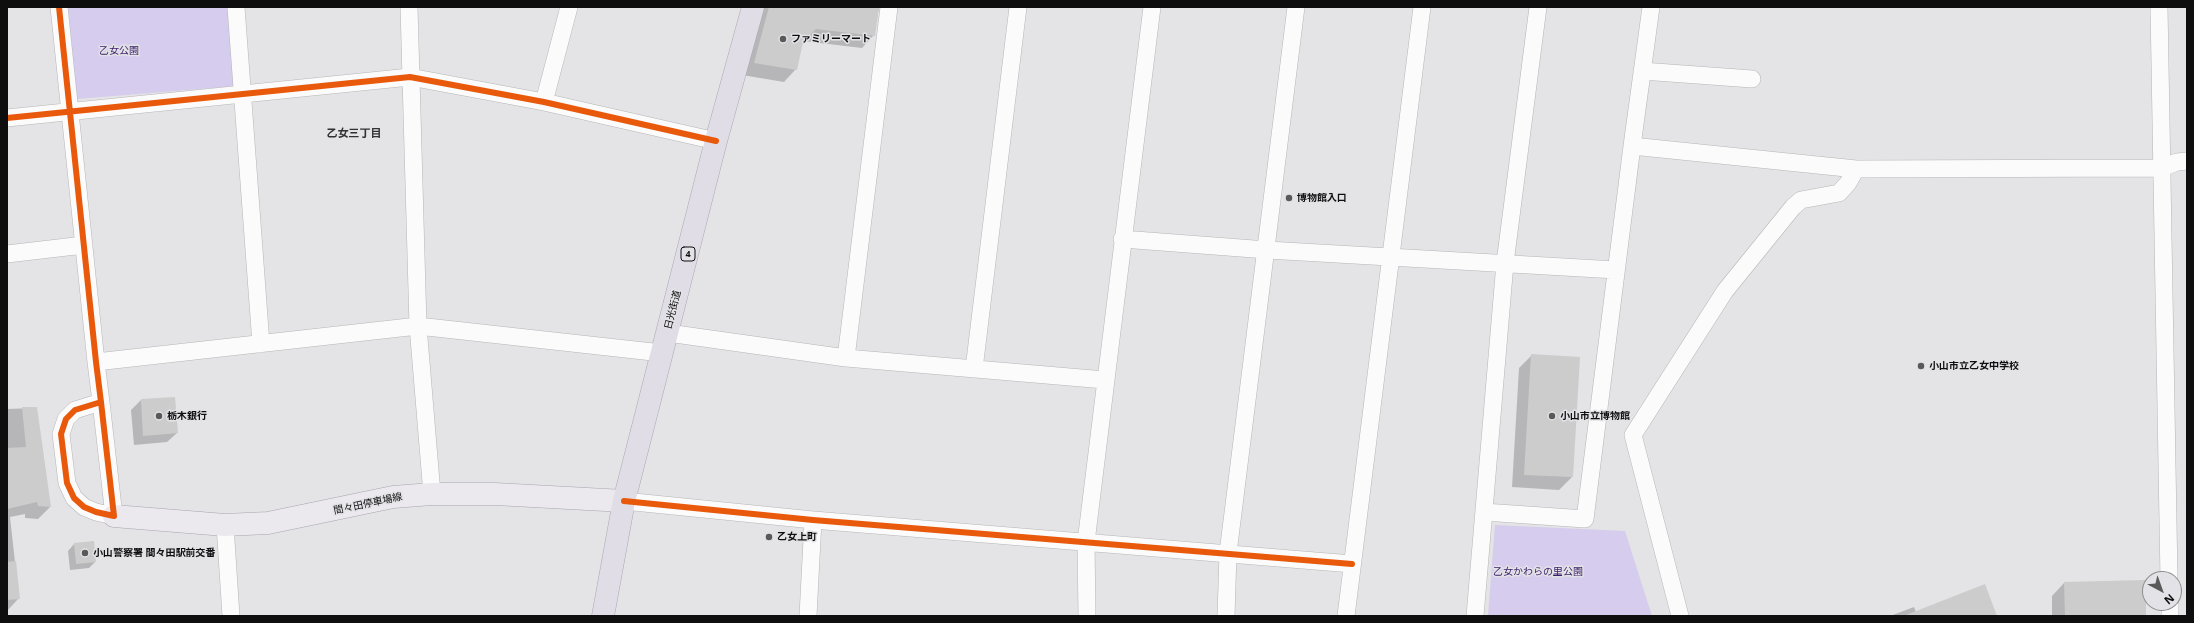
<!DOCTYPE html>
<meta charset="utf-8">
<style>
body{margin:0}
#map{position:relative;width:2194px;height:623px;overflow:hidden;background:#e4e3e5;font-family:"Noto Sans",sans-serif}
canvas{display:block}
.frame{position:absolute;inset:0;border:8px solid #0e0e0f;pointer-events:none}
.north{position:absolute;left:2142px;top:571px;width:40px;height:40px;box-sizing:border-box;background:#e3e2e6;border:1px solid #8e8d90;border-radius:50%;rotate:139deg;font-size:11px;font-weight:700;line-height:16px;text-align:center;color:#0e0e0f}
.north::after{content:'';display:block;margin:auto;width:14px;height:18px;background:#59595a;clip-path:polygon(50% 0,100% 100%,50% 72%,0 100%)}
</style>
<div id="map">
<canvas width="2194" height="623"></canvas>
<div class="frame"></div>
<div class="north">N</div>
</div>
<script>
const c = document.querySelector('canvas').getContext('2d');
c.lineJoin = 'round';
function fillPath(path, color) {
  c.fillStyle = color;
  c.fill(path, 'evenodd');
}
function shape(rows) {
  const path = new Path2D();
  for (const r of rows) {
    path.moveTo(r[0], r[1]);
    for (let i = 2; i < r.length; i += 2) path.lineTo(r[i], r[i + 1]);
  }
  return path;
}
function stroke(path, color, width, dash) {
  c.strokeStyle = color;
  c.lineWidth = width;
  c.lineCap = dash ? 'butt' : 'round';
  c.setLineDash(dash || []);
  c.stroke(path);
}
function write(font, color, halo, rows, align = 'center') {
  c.font = font + ' "Noto Sans","Noto Sans JP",sans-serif';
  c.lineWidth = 3;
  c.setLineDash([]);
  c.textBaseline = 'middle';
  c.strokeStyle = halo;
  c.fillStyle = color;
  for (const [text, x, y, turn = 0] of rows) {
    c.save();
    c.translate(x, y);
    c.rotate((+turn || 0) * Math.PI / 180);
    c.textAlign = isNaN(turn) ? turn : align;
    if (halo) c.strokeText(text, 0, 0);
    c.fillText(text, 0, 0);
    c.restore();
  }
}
const green = shape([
 [68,7,230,7,237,86,77,99],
 [1495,525,1625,531,1652,616,1488,616]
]);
const shadow = shape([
 [760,7,879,7,874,35,862,48,803,41,796,69,784,82,742,75],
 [1532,355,1579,358,1572,477,1559,490,1512,487,1519,368],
 [174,398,177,433,167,442,134,445,131,410,141,400],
 [36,408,50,507,38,519,25,518,25,514,10,517,19,598,7,611,7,409],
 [74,544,95,562,89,568,70,570,68,551],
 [2064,583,2145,616,2052,616,2052,596],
 [1914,607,1916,612,1996,616,1890,616]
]);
const building = shape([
 [769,7,879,7,875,36,816,29,803,42,797,70,754,63],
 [1531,354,1580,357,1573,477,1524,475],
 [175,397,178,433,143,436,141,399],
 [22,407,37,407,51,507,38,506,37,502,7,509,7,448,26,447],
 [94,541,96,562,76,564,74,543],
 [16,561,20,599,7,600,7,562],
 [2146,580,2146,616,2065,616,2064,582],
 [1985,584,1997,616,1906,616,1906,615]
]);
const minor = shape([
 [59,7,96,362,101,402,114,516,96,512,84,507,74,498,67,483,61,434,66,419,75,410,101,402],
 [236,7,261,344],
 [409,7,418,326,432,494],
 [2159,7,2169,579],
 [1642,71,1752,79],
 [544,102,569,7],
 [7,118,410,77,544,102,716,141],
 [1632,146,1856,169,2162,168,2177,162,2187,161],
 [1122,239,1267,250,1616,270],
 [7,254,84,245],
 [668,333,846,358,1105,380],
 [846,358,889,7],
 [96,362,418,326,662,353],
 [974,369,1018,7],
 [624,501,813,520,1352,564],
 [1484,512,1585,519,1632,146,1651,7],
 [225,525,231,616],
 [2170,603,2170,616],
 [808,616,813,520],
 [1087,616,1086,542,1152,7],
 [1226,616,1228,553,1296,7],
 [1346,616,1422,7],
 [1475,616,1505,263,1538,7],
 [1680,616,1633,435,1725,291,1793,207,1801,200,1839,193,1848,183,1856,169]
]);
const major = shape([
 [114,516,225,525,268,523,393,497,432,494,495,494,624,501]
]);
const highway = shape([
 [603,616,624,501,716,141,753,7]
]);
const cycleway = shape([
 [59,7,96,362,101,402,114,516,96,512,84,507,74,498,67,483,61,434,66,419,75,410,101,402],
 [7,118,410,77,544,102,716,141],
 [624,501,813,520,1352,564]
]);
const markers = [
 [783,39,4,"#59595a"],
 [1289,198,4,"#59595a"],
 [1921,366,4,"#59595a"],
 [159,416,4,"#59595a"],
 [1552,416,4,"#59595a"],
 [769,537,4,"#59595a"],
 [85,553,4,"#59595a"]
];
const shields = [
 [688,254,14]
];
const shieldNames = [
 ["4",688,254]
];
const poiNames = [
 ["ファミリーマート",791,39],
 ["博物館入口",1297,198],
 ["小山市立乙女中学校",1929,366],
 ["栃木銀行",167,416],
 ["小山市立博物館",1560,416],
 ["乙女上町",777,537],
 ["小山警察署 間々田駅前交番",93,553]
];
const parkNames = [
 ["乙女公園",119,51],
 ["乙女かわらの里公園",1538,572]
];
const streetNames = [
 ["日光街道",673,310,-76],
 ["間々田停車場線",368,504,-12]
];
const neighbourhoodNames = [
 ["乙女三丁目",354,134]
];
fillPath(green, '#d6cced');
fillPath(shadow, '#0003');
fillPath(building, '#ccc');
stroke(minor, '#b6b5b7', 18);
stroke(major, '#a8a5b0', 23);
stroke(highway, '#a8a5b0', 23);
stroke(minor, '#fbfbfb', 17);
stroke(major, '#ebe9ee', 22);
stroke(highway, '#e0dde7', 22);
stroke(cycleway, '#e8590c', 6);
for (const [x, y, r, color] of markers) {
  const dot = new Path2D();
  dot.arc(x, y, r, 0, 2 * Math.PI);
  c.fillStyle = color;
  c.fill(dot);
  stroke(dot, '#e3e2e6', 1.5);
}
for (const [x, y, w] of shields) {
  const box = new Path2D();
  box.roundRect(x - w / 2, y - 7, w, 14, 3);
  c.fillStyle = '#e3e2e6';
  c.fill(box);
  stroke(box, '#0e0e0f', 1);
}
write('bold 9px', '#0e0e0f', null, shieldNames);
write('bold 10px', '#0e0e0f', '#e3e2e6', poiNames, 'left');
write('10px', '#3d206b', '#e3e2e6', parkNames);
write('10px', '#0e0e0f', '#e3e2e6', streetNames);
write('bold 11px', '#313033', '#e3e2e6', neighbourhoodNames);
</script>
